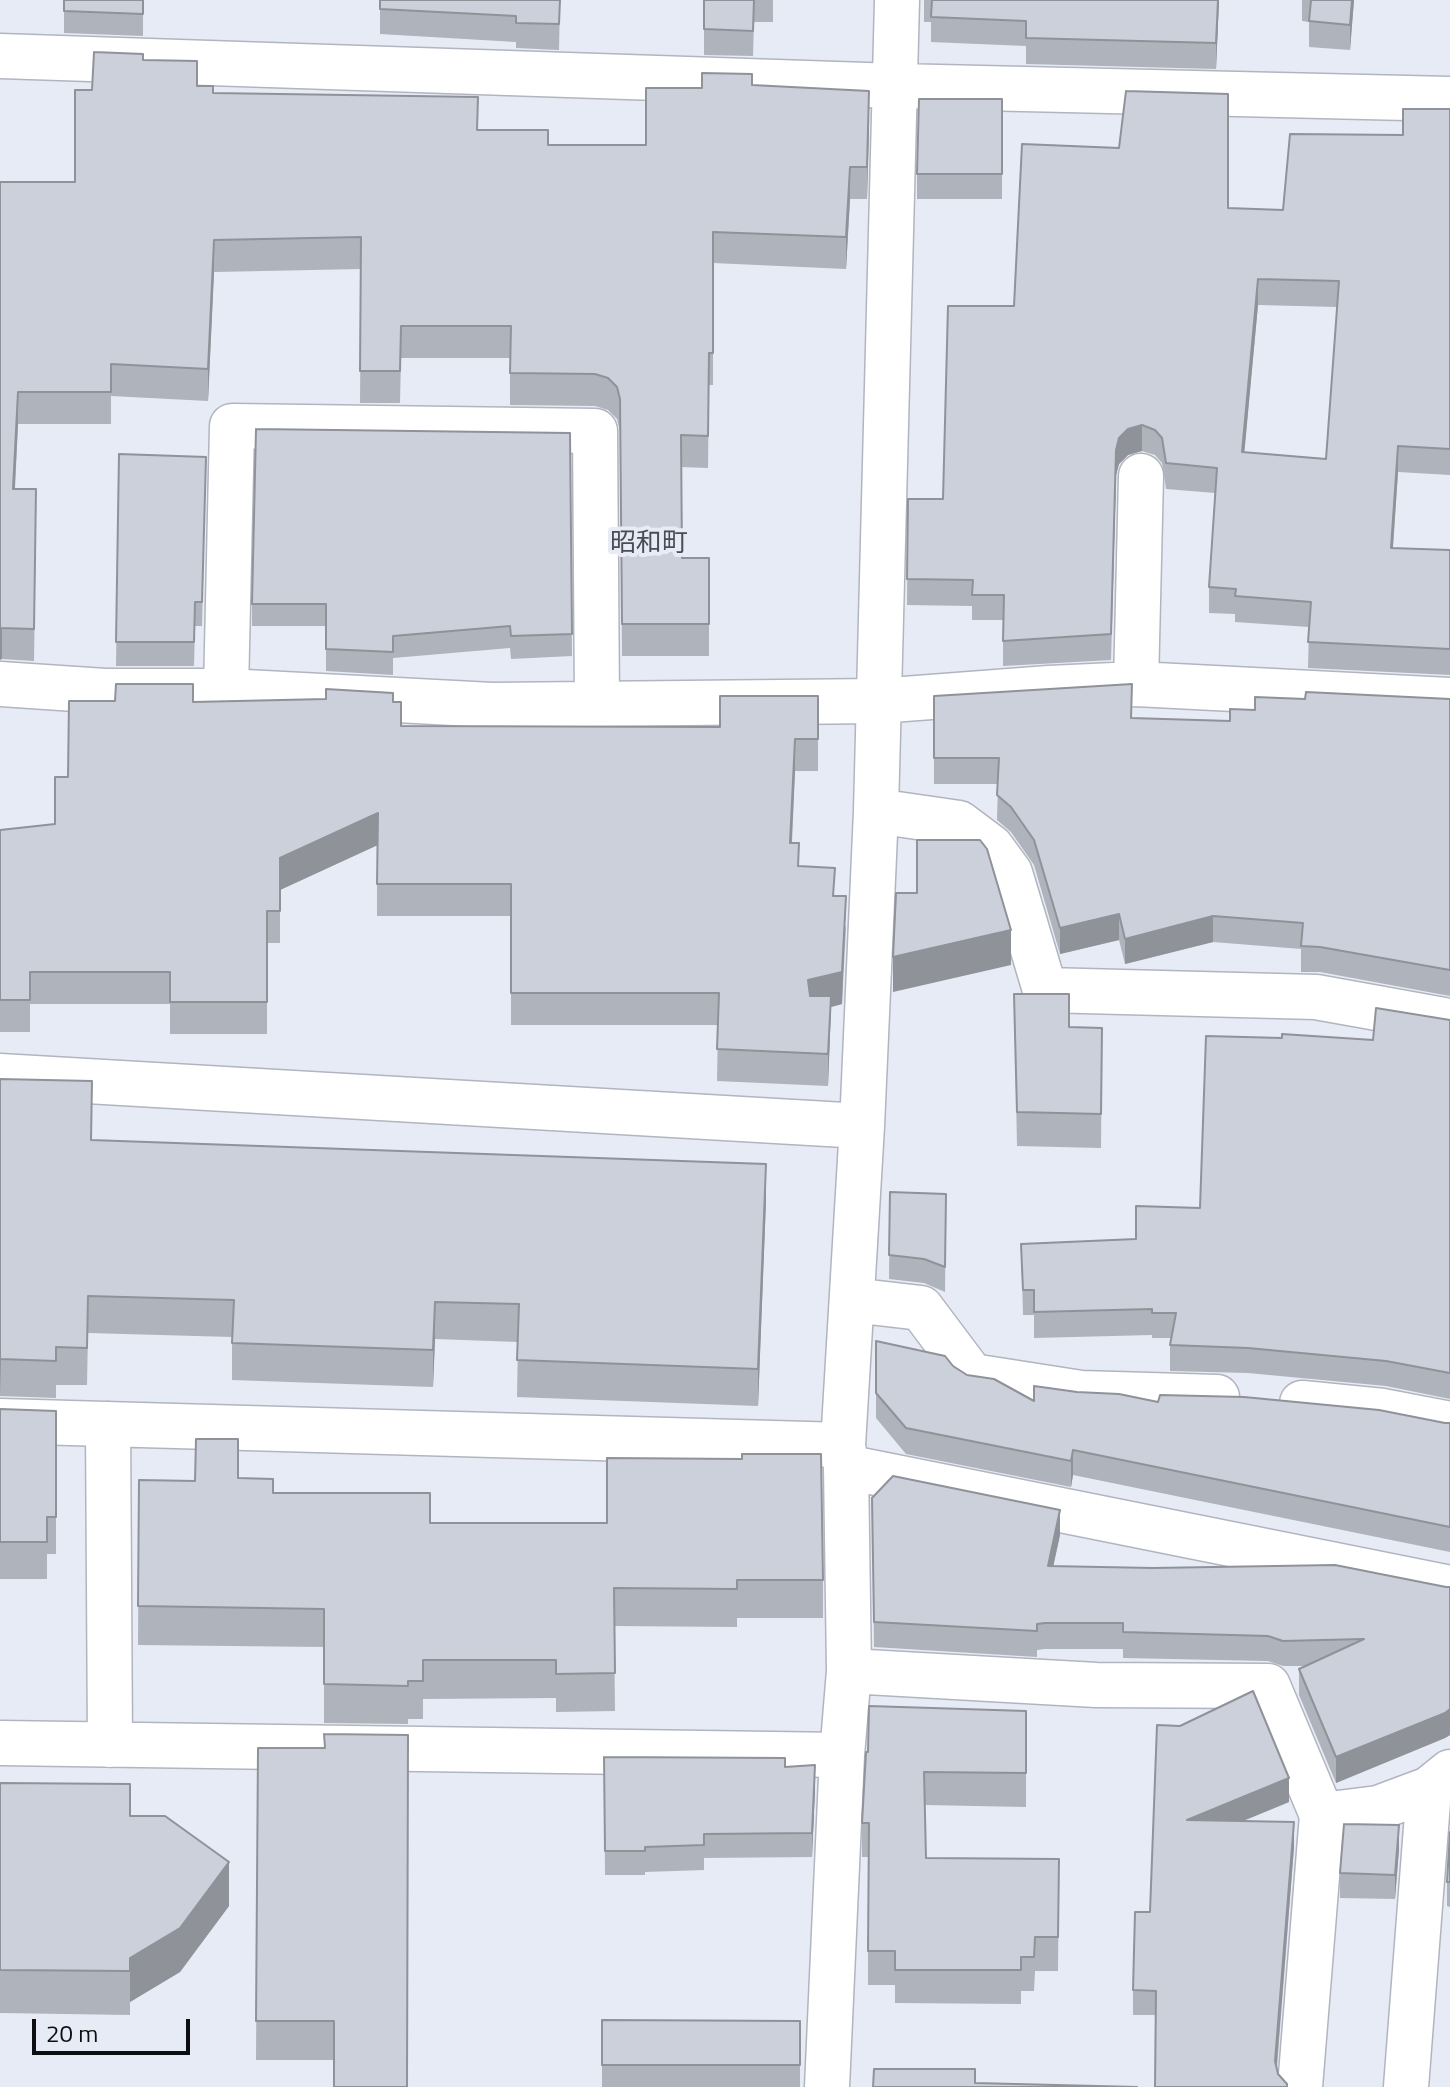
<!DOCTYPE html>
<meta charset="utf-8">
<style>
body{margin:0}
#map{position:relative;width:1450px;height:2087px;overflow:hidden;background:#e7ebf5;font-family:"Titillium Web",sans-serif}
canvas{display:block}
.scale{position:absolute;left:32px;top:2019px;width:158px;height:36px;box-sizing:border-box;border:4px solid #0c0e11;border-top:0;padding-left:10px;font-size:24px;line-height:28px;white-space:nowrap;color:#0c0e11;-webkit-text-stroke:6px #e7ebf5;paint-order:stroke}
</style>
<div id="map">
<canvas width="1450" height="2087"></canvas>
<div class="scale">20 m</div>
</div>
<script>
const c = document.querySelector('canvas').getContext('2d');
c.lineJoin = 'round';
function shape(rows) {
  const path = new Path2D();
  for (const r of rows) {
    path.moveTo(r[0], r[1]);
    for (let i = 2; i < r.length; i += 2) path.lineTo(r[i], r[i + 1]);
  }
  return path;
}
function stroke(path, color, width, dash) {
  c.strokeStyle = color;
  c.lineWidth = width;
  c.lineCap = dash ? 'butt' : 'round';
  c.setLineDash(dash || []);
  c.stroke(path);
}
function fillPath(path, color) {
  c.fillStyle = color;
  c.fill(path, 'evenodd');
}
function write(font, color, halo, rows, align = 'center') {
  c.font = font + ' "Titillium Web","Noto Sans JP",sans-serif';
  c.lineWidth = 8;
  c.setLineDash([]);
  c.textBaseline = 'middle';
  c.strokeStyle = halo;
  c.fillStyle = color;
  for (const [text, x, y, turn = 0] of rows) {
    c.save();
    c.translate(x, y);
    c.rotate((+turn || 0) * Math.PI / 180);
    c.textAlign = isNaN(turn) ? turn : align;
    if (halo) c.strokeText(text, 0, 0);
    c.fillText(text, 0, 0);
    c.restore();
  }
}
const street = shape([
 [0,56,896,86,1450,99],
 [0,684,105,691,226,691,492,705,878,701,1049,688,1136,684,1450,700],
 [1136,684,1141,476],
 [226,691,232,426,595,431,597,703],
 [876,811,959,823,991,847,1010,873,1045,990,1316,997,1450,1021],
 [0,1076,862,1126],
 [852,1300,921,1308,972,1376,1081,1393,1217,1397],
 [1302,1403,1383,1411,1450,1424],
 [0,1421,843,1445],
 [108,1424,110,1745],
 [846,1467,1450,1588],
 [849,1671,1096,1685,1268,1686,1322,1815,1300,2087],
 [0,1743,842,1755],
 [1322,1815,1378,1808,1429,1789,1450,1772],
 [827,2087,842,1755,849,1671,846,1467,843,1445,862,1126,876,811,897,0],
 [1406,2087,1429,1789]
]);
const wall = shape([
 [64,0,143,0,143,36,64,33],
 [380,0,560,0,559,50,516,48,516,42,380,34],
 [704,0,773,0,773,22,754,22,753,56,704,55],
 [924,0,1219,0,1216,69,1026,64,1026,46,931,42,931,22,924,22],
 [1302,0,1354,0,1350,50,1309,47,1309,22,1302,21],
 [143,60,213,93,478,130,548,145,646,145,702,88,752,85,869,123,867,199,850,199,846,269,713,263,713,385,709,385,708,468,681,467,682,558,709,558,709,656,622,656,620,431,617,419,608,410,595,406,510,405,510,358,401,358,400,403,360,403,361,269,214,272,208,401,111,396,111,424,18,424,15,489,36,521,34,661,2,659,0,182,75,182,92,90],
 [1002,99,1002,199,917,199,917,174],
 [1450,109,1450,475,1398,472,1393,548,1450,550,1450,675,1308,668,1309,627,1235,622,1235,614,1209,613,1209,587,1215,493,1166,489,1162,463,1155,455,1142,451,1128,455,1119,464,1116,475,1111,660,1003,666,1003,620,972,620,972,606,907,605,908,499,943,499,1014,306,1228,208,1283,210,1403,135],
 [1258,305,1337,307,1326,459,1244,452],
 [570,433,572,656,511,659,510,648,393,658,393,675,326,671,326,626,252,626,252,604],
 [119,454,206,457,202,626,195,626,194,666,116,666],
 [818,696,818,771,795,771,792,843,799,866,835,896,846,928,842,1004,831,1007,828,1086,717,1081,718,1025,511,1025,511,916,377,916,377,845,280,890,280,943,267,943,267,1034,170,1034,170,1004,30,1004,30,1032,0,1032,0,830,55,824,68,777,193,702,393,702,401,726,720,727],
 [934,696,1132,718,1230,721,1255,710,1305,699,1450,699,1450,996,1320,972,1301,972,1301,949,1213,942,1125,964,1119,940,1060,954,1034,865,1011,832,997,820,998,784,934,784],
 [1014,994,1069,1027,1102,1028,1101,1148,1017,1146],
 [1446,1020,1450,1020,1450,1399,1386,1386,1248,1373,1170,1371,1170,1345,1171,1338,1152,1338,1152,1335,1034,1338,1034,1315,1023,1315,1021,1244,1136,1239,1200,1208,1373,1040],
 [0,1079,92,1140,766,1201,758,1406,517,1397,518,1342,435,1339,433,1387,232,1380,232,1337,88,1333,87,1385,56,1385,56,1398,0,1396],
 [890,1192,946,1194,945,1292,924,1283,889,1279],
 [876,1341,953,1366,967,1375,1034,1401,1077,1392,1158,1402,1450,1423,1450,1552,1073,1475,1071,1487,906,1454,876,1418],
 [0,1409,56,1411,56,1554,47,1554,47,1579,0,1579],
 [238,1478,273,1493,430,1523,823,1580,823,1618,737,1618,737,1627,614,1626,615,1711,556,1712,556,1698,423,1699,423,1719,408,1719,408,1724,324,1723,324,1647,138,1645,139,1480,195,1481],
 [872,1498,1060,1535,1053,1566,1450,1587,1450,1735,1445,1738,1336,1783,1299,1695,1299,1669,1306,1666,1283,1666,1268,1661,1123,1658,1123,1649,1045,1649,1037,1650,1037,1657,874,1647],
 [1026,1711,1026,1807,925,1805,926,1858,1059,1859,1058,1971,1035,1971,1034,1991,1021,1991,1021,2004,895,2003,895,1985,868,1985,868,1857,862,1857,862,1823,866,1752],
 [1157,1725,1289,1802,1243,1821,1294,1847,1277,2068,1278,2074,1156,2015,1133,2015,1133,1990,1150,1912],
 [408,1735,334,2060,256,2060,258,1748,325,1748],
 [604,1757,785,1767,815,1789,812,1857,704,1858,704,1870,645,1872,645,1875,605,1875],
 [0,1783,130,1816,229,1906,180,1972,130,2002,130,2015,0,2013],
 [1450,1832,1450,1907,1447,1906,1447,1882],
 [1399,1849,1395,1899,1340,1898,1340,1873],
 [602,2020,800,2021,800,2087,602,2087]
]);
const shadedWall = shape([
 [1218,0,1219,0,1216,69,1216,43],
 [1352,0,1354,0,1350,50,1350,25],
 [869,91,869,123,867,199,867,167],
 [850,167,850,199,846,269,846,237],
 [214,240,214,272,208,401,208,369],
 [1258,279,1258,305,1242,478,1242,452],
 [18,392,18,424,13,521,13,489],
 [1142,425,1142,451,1128,455,1119,464,1116,475,1111,660,1116,450,1119,438,1128,429],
 [1398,446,1398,472,1391,574,1391,548],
 [2,627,2,659,0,660,0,628],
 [795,739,795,771,790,875,790,843],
 [378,813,378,845,280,890,280,858],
 [846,896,842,1004,831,1007,828,1086,828,1054,808,1012,808,980],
 [1119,914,1119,940,1060,954,1060,928],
 [1213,916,1213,942,1125,964,1125,939],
 [1011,930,1011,965,893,992,893,957],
 [766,1164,766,1201,758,1406,758,1369],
 [435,1302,435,1339,433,1387,433,1350],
 [0,1359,1,1359,0,1396],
 [1073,1450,1073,1475,1071,1487,1071,1461],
 [1060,1510,1060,1535,1048,1591,1048,1566],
 [1450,1709,1450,1735,1445,1738,1336,1783,1336,1757],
 [815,1765,815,1789,812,1857,812,1833],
 [1289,1778,1289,1802,1187,1844,1187,1820],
 [1294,1822,1294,1847,1275,2086,1275,2061],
 [1399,1825,1399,1849,1395,1899,1395,1875],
 [229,1862,229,1906,180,1972,130,2002,130,1958]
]);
const building = shape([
 [64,0,143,0,143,14,64,11,64,0],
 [380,0,560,0,559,24,516,23,516,16,380,9,380,0],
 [704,0,754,0,753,31,704,29,704,0],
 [932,0,1218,0,1216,43,1026,38,1026,21,931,17,932,0],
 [1311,0,1352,0,1350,25,1309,21,1311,0],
 [94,52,143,54,143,60,197,61,197,86,213,86,213,93,478,97,477,130,548,130,548,145,646,145,646,88,702,88,702,73,752,74,752,85,869,91,867,167,850,167,846,237,713,232,713,353,709,353,708,436,681,435,682,558,709,558,709,624,622,624,620,399,617,387,608,378,595,374,510,373,511,326,401,326,400,371,360,371,361,237,214,240,208,369,111,364,111,392,18,392,13,489,36,489,34,629,0,628,0,182,75,182,75,90,92,90,94,52],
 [1126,91,1228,94,1228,208,1283,210,1290,134,1403,135,1403,109,1450,109,1450,449,1398,446,1391,548,1450,550,1450,649,1308,642,1311,602,1235,596,1236,589,1209,587,1217,468,1166,463,1162,438,1155,430,1142,425,1128,429,1119,438,1116,450,1111,634,1003,641,1004,595,972,595,973,580,907,579,908,499,943,499,948,306,1014,306,1022,144,1119,148,1126,91],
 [1258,279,1339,281,1326,459,1242,452,1258,279],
 [919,99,1002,99,1002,174,917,174,919,99],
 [256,429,570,433,572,634,511,636,510,626,393,636,393,652,326,649,326,604,252,604,256,429],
 [119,454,206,457,202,602,195,602,194,642,116,642,119,454],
 [116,684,193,684,193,702,326,699,326,689,393,693,393,702,401,702,401,726,720,727,720,696,818,696,818,739,795,739,790,843,799,843,798,866,835,868,833,896,846,896,842,972,808,980,810,996,831,996,828,1054,717,1049,719,993,511,993,511,884,377,884,378,813,280,858,280,911,267,911,267,1002,170,1002,170,972,30,972,30,1000,0,1000,0,830,55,824,55,777,68,777,69,701,115,701,116,684],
 [1132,684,1131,718,1230,721,1230,709,1255,710,1255,697,1305,699,1306,692,1450,699,1450,970,1320,947,1301,946,1303,923,1213,916,1125,939,1119,914,1060,928,1034,840,1011,807,997,795,999,758,934,758,934,696,1132,684],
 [917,840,980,840,987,849,1011,930,893,957,896,893,917,893,917,840],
 [1014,994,1069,994,1069,1027,1102,1028,1101,1114,1017,1112,1014,994],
 [1376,1008,1450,1020,1450,1373,1386,1361,1248,1348,1170,1345,1176,1313,1152,1313,1152,1309,1034,1312,1034,1290,1023,1290,1021,1244,1136,1239,1136,1206,1200,1208,1206,1036,1282,1038,1282,1034,1373,1040,1376,1008],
 [0,1079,92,1081,91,1140,766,1164,758,1369,517,1360,519,1304,435,1302,433,1350,232,1343,234,1300,88,1296,87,1348,56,1347,56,1361,0,1359,0,1079],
 [890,1192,946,1194,945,1267,924,1259,889,1255,890,1192],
 [876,1341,945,1356,953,1366,967,1375,994,1379,1034,1401,1034,1386,1077,1392,1119,1394,1158,1402,1160,1395,1244,1397,1379,1410,1445,1423,1450,1423,1450,1527,1073,1450,1071,1461,906,1428,876,1393,876,1341],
 [0,1409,56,1411,56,1517,47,1517,47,1542,0,1542,0,1409],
 [196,1439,238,1439,238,1478,273,1479,273,1493,430,1493,430,1523,607,1523,607,1458,742,1459,742,1454,821,1454,823,1580,737,1580,737,1589,614,1588,615,1673,556,1674,556,1660,423,1660,423,1681,408,1681,408,1686,324,1684,324,1609,138,1606,139,1480,195,1481,196,1439],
 [893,1476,1060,1510,1048,1566,1153,1568,1335,1565,1446,1587,1450,1587,1450,1709,1445,1713,1336,1757,1299,1669,1364,1639,1283,1641,1268,1636,1123,1632,1123,1623,1045,1623,1037,1624,1037,1631,874,1622,872,1498,893,1476],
 [1253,1691,1289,1778,1187,1820,1294,1822,1275,2061,1278,2074,1287,2084,1287,2087,1155,2087,1156,1991,1133,1990,1135,1912,1150,1912,1157,1725,1180,1726,1253,1691],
 [869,1706,1026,1711,1026,1773,924,1772,926,1858,1059,1859,1058,1937,1035,1937,1034,1957,1021,1957,1021,1970,895,1970,895,1951,868,1951,869,1823,862,1823,866,1752,868,1752,869,1706],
 [324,1734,408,1735,407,2087,334,2087,334,2021,256,2021,258,1748,325,1748,324,1734],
 [604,1757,785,1758,785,1767,815,1765,812,1833,704,1834,704,1845,645,1847,645,1851,605,1851,604,1757],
 [0,1783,130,1784,130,1816,165,1816,229,1862,180,1928,130,1958,130,1971,0,1970,0,1783],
 [1344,1824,1399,1825,1395,1875,1340,1873,1344,1824],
 [1450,1832,1450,1882,1447,1882,1450,1832],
 [602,2020,800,2021,800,2065,602,2065,602,2020],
 [874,2069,975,2069,975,2083,1137,2087,873,2087,874,2069]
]);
const quarterNames = [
 ["昭和町",649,545]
];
stroke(street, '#b1b5bf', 47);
stroke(street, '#fff', 44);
fillPath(wall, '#afb3bb');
fillPath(shadedWall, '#8f9299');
fillPath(building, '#ccd0da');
stroke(building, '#8f9299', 2);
write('26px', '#4a4d55', '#e7ebf5', quarterNames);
</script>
